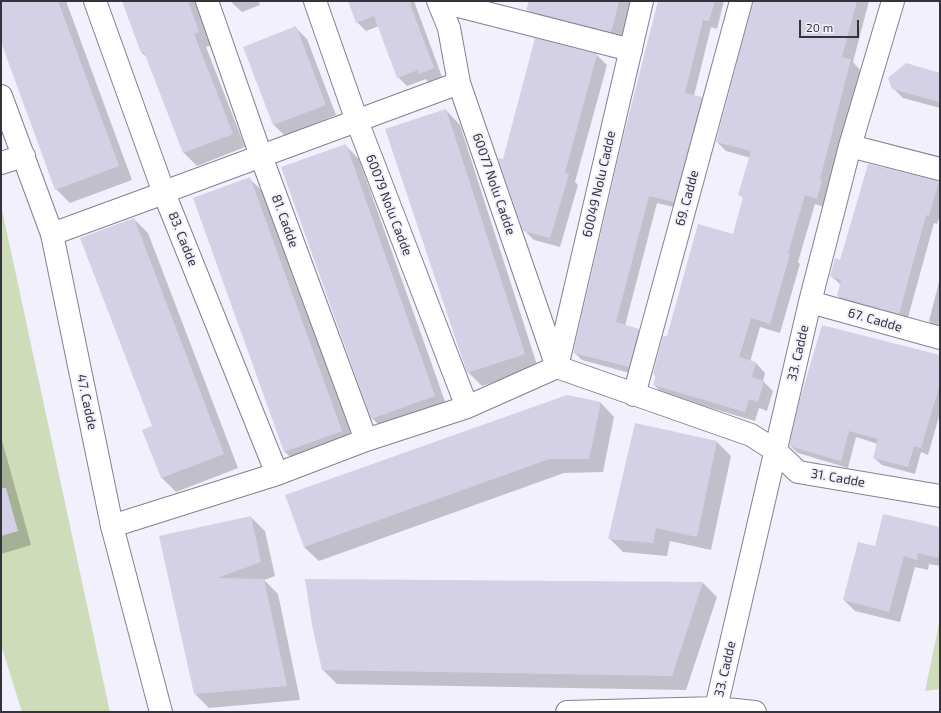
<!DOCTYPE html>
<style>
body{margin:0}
#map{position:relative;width:941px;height:713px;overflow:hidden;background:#f2f0fd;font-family:"Exo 2",sans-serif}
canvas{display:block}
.frame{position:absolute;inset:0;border:2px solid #34333b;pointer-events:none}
.scale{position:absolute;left:799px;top:20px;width:60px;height:18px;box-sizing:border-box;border:2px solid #34333b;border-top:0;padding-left:5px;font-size:12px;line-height:14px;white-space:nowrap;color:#34333b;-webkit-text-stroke:3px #f2f0fd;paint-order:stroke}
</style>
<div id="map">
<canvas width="941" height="713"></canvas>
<div class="frame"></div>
<div class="scale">20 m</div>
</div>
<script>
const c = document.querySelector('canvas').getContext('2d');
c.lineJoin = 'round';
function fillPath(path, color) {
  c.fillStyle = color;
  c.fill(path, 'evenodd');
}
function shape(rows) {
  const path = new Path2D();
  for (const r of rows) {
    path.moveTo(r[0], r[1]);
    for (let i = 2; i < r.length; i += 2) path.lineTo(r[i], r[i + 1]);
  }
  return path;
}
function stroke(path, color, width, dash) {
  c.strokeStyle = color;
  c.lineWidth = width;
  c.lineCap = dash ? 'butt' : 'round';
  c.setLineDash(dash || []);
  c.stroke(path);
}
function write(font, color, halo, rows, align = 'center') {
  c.font = font + ' "Exo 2",sans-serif';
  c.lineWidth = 4;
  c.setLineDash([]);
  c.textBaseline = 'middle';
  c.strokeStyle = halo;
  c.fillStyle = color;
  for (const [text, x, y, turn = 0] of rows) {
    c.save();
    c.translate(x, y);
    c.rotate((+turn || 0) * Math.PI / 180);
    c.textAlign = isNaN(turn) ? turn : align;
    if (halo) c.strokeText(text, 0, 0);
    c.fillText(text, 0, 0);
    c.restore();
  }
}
const green = shape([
 [1,205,110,712,22,712,1,645],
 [940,619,940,689,925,691]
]);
const shadow = shape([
 [1,1,66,1,132,180,70,203,56,189,1,39],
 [123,1,195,1,212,45,206,47,245,147,197,166,184,153,147,57,142,53],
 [230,1,258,1,260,5,242,12],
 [349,1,414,1,442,77,428,82,426,79,407,86,398,77,379,26,366,31,357,22],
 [530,1,634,1,623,43,540,22,528,10],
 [659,1,724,1,717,29,711,27,694,96,701,98,709,106,682,209,657,203,625,326,638,330,647,338,637,375,582,360,574,352],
 [754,1,869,1,853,62,860,70,829,188,826,208,815,204,798,262,800,264,780,333,760,327,750,362,756,363,765,373,763,381,773,391,767,411,759,408,755,421,663,394,654,385,656,377,654,374,667,338,733,235,744,199,740,195,751,158,726,151,717,142],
 [296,28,307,39,336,115,285,136,274,125],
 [597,55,607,65,575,182,578,185,560,247,534,240,524,230,504,160],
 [940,74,940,108,903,98,893,88],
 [446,110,460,125,538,368,482,386,468,372],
 [345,145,359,159,448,410,386,432,372,418],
 [250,179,264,193,355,445,300,466,285,452,194,199],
 [938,182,940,184,940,214,937,224,934,223,907,321,846,304,838,296,841,285,831,276,841,261],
 [134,219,148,233,238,468,176,492,162,478,153,426],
 [940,278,940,328,935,327,929,321],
 [940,356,940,413,928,455,921,452,915,474,882,465,874,458,878,444,856,437,848,468,798,453,790,446],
 [600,402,614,417,603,472,564,473,319,561,304,547],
 [636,424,717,442,731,456,711,550,670,541,667,556,623,552,609,538],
 [1,437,31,545,1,554],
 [251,517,265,531,275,576,264,580,278,594,300,700,209,708,195,694,160,536],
 [940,528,940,566,929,564,928,570,915,567,900,622,855,611,844,600,876,547],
 [306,580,703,583,717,597,686,690,337,684,323,670]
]);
const building = shape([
 [1,1,58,1,119,166,55,190,1,42],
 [122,1,188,1,199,32,194,34,233,134,183,153,144,52,141,53],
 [348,1,411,1,411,3,410,4,434,68,419,74,418,70,397,78,374,16,356,23],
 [529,1,619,1,611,32,526,10],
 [658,1,715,1,709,21,703,20,685,93,702,97,674,202,649,196,616,322,639,329,629,367,573,353,622,142],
 [753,1,857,1,842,57,851,59,820,179,822,180,817,199,805,195,788,253,790,254,770,324,751,318,739,357,756,362,752,377,764,381,758,402,749,399,745,412,653,385,656,375,653,374,663,336,667,336,698,224,733,234,743,197,738,195,751,151,716,142],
 [296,26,326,105,273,125,243,47],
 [535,38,597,54,565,173,569,174,550,238,523,231,498,159,499,158,503,159],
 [906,63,940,73,940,102,892,89,888,78],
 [446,109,525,354,467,373,385,129],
 [346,144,435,396,371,419,281,167],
 [868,164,939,181,929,216,926,215,899,314,837,296,841,280,830,276,835,258,840,260],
 [250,177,342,431,284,452,193,198],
 [134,218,224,454,161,478,142,430,152,426,80,238],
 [822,325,940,355,940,384,921,448,914,446,908,467,873,458,878,439,849,431,841,461,789,446,800,399],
 [567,395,601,402,589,459,549,459,304,547,285,495],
 [635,423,717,441,697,537,656,528,653,543,608,539],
 [1,488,6,488,18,531,1,536],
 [883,514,940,527,940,547,938,558,918,553,917,560,904,556,889,612,843,600,858,542,875,546],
 [251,516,261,562,217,578,264,579,287,686,194,694,159,536],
 [305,579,703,582,672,676,322,670,312,625]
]);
const minor = shape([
 [95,1,164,193,277,474],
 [207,1,261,156,366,440],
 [315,1,357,121,467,407],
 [438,1,449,28,459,83,557,367],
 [455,5,631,50],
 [850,146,940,169],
 [164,192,459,83],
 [52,234,164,193],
 [810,302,940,338],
 [557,367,642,1],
 [634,395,741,1],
 [112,526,277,474,366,440,467,407,557,367,751,435,776,451,798,472,940,496],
 [567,712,716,708,755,712],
 [715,712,810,302,850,146,893,1]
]);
const tertiary = shape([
 [1,96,52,234,112,526,161,712],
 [1,163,24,156]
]);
const streetNames = [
 ["60077 Nolu Cadde",494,184,71],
 ["60049 Nolu Cadde",599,184,-77],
 ["69. Cadde",687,198,-75],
 ["60079 Nolu Cadde",389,205,69],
 ["81. Cadde",285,221,70],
 ["83. Cadde",183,239,68],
 ["67. Cadde",875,320,16],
 ["33. Cadde",798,353,-77],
 ["47. Cadde",87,402,78],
 ["31. Cadde",838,478,10],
 ["33. Cadde",725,669,-77]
];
fillPath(green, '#cfdcba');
fillPath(shadow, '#0003');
fillPath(building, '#d4d1e6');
stroke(minor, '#838094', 24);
stroke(tertiary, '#838094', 24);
stroke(minor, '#fff', 22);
stroke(tertiary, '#fff', 22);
write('13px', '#34333b', '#f2f0fd', streetNames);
</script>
